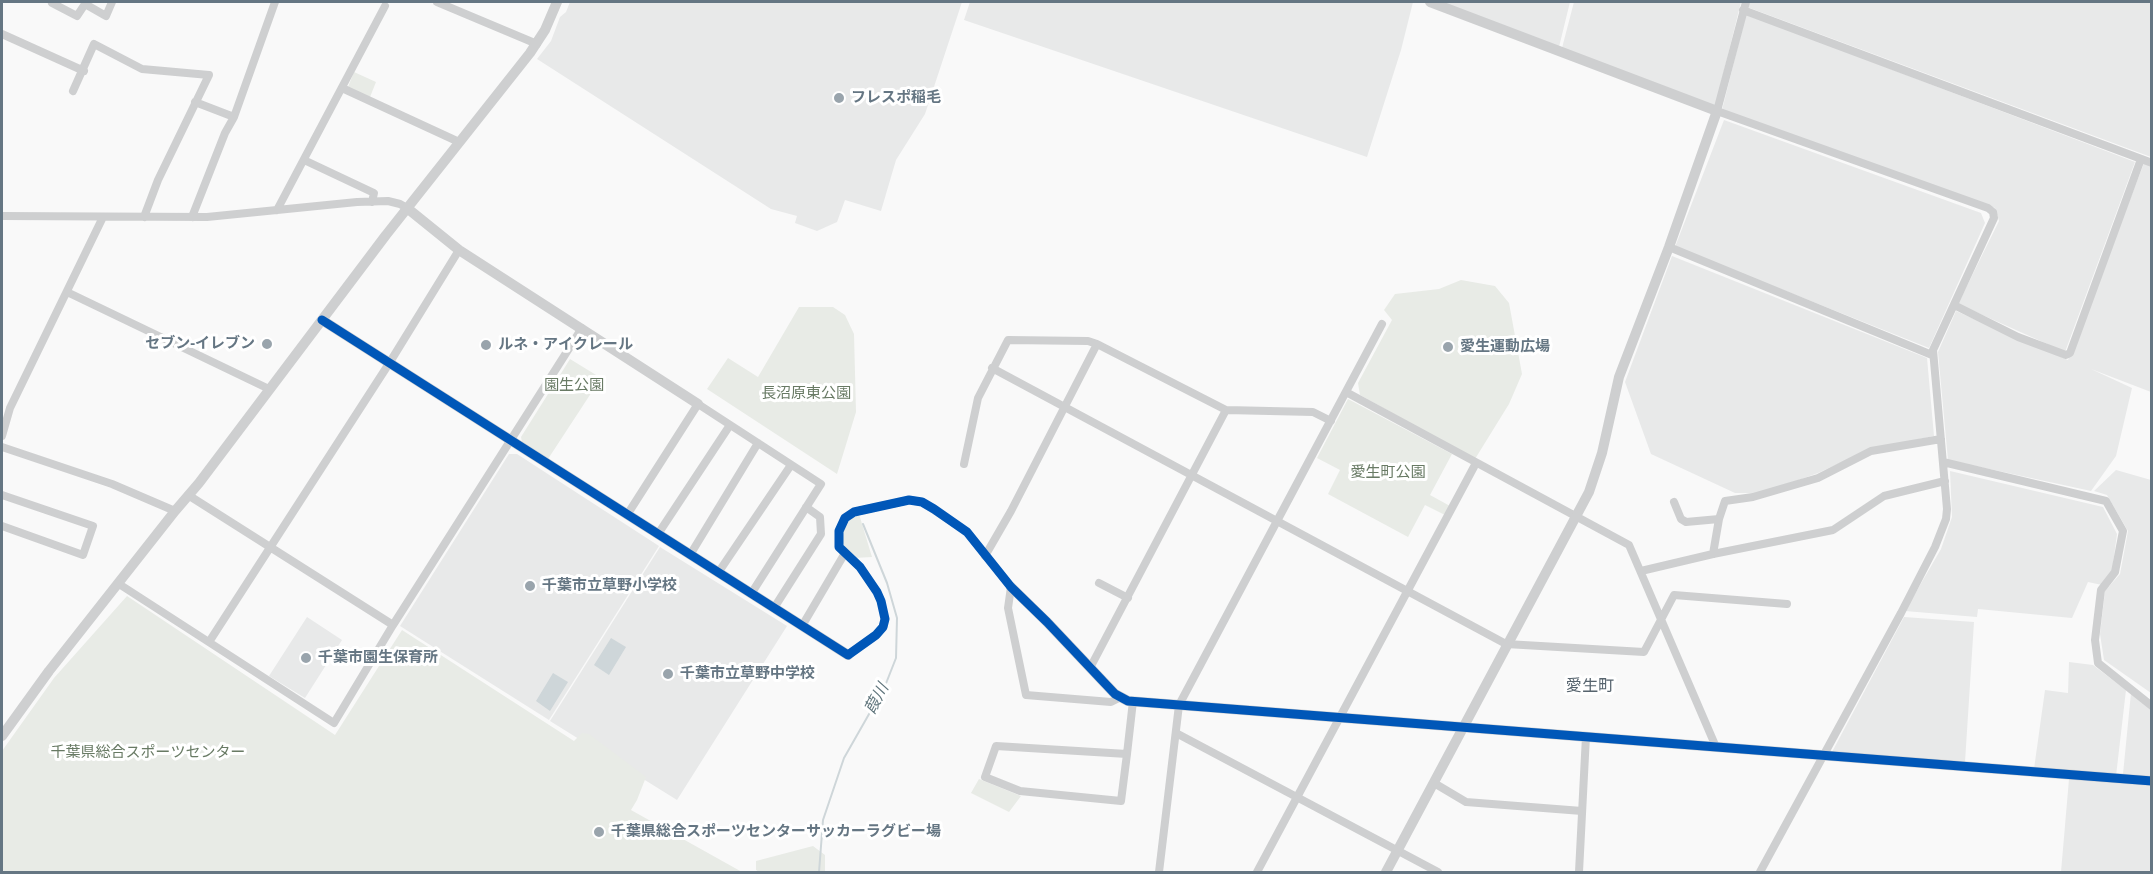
<!DOCTYPE html>
<meta charset="utf-8">
<style>
body{margin:0}
#map{position:relative;width:2153px;height:874px;overflow:hidden;background:#f9f9f9;font-family:"Open Sans",sans-serif}
canvas{display:block}
.frame{position:absolute;inset:0;border:3px solid #657683;pointer-events:none}
</style>
<div id="map">
<canvas width="2153" height="874"></canvas>
<div class="frame"></div>
</div>
<script>
const c = document.querySelector('canvas').getContext('2d');
c.lineJoin = 'round';
function fillPath(path, color) {
  c.fillStyle = color;
  c.fill(path, 'evenodd');
}
function shape(rows) {
  const path = new Path2D();
  for (const r of rows) {
    path.moveTo(r[0], r[1]);
    for (let i = 2; i < r.length; i += 2) path.lineTo(r[i], r[i + 1]);
  }
  return path;
}
function stroke(path, color, width, dash) {
  c.strokeStyle = color;
  c.lineWidth = width;
  c.lineCap = dash ? 'butt' : 'round';
  c.setLineDash(dash || []);
  c.stroke(path);
}
function write(font, color, halo, rows, align = 'center') {
  c.font = font + ' "Open Sans","Noto Sans JP",sans-serif';
  c.lineWidth = 6;
  c.setLineDash([]);
  c.textBaseline = 'middle';
  c.strokeStyle = halo;
  c.fillStyle = color;
  for (const [text, x, y, turn = 0] of rows) {
    c.save();
    c.translate(x, y);
    c.rotate((+turn || 0) * Math.PI / 180);
    c.textAlign = isNaN(turn) ? turn : align;
    if (halo) c.strokeText(text, 0, 0);
    c.fillText(text, 0, 0);
    c.restore();
  }
}
const built = shape([
 [570,2,962,2,925,114,896,160,881,211,845,200,837,222,817,231,795,223,797,216,771,209,537,59,551,41,560,17,566,12],
 [970,2,1413,2,1401,50,1367,157,964,20],
 [1438,2,1570,2,1559,47],
 [1574,2,1741,2,1715,107,1562,48],
 [1748,2,2151,2,2151,157,1747,7],
 [1746,14,2135,162,2065,352,1958,304,1999,221,1995,208,1722,110],
 [1724,120,1981,213,1985,223,1929,348,1675,247],
 [2144,163,2151,166,2151,392,2091,369,2132,388,2116,456,2091,491,1948,460,1938,352,1956,311,2068,360],
 [1672,256,1927,358,1934,436,1870,449,1818,473,1763,493,1735,493,1651,454,1625,382],
 [509,454,517,454,659,546,549,720,400,626],
 [2116,470,2151,480,2151,693,2104,660,2100,634,2105,591,2120,574,2128,531,2107,495,2094,491],
 [1950,471,2103,507,2117,534,2112,571,2102,585,2088,582,2072,618,1978,609,1977,617,1905,611,1941,549,1952,517],
 [660,547,787,626,677,800,550,721],
 [307,617,342,640,305,698,269,676],
 [1904,617,1974,622,1965,762,1832,752],
 [2069,662,2093,665,2126,690,2116,776,2034,769,2045,690,2068,693],
 [2131,693,2151,710,2151,776,2123,774],
 [2069,779,2151,786,2151,872,2061,872]
]);
const green = shape([
 [354,72,376,82,370,97,348,87],
 [1461,280,1495,286,1509,303,1522,374,1509,404,1475,459,1360,395,1358,383,1392,320,1384,310,1395,294,1439,289],
 [799,307,833,307,845,315,854,334,856,412,837,474,707,389,728,358,758,377],
 [570,359,601,378,548,459,522,442,521,437],
 [1348,399,1452,454,1430,495,1450,506,1445,515,1425,505,1408,537,1328,494,1340,470,1317,458],
 [859,514,872,557,854,558,845,550,843,543,842,531,848,521],
 [127,596,335,735,402,630,574,741,582,733,589,734,646,777,637,800,631,810,742,872,2,872,2,751,54,678],
 [979,779,1021,796,1009,812,971,793],
 [813,846,825,855,825,872,759,872,756,870,756,861]
]);
const water = shape([
 [611,638,626,647,609,675,594,665],
 [553,673,568,682,550,711,536,701]
]);
const stream = shape([
 [819,872,823,820,844,758,885,686,896,658,897,618,887,583,863,524]
]);
const minor = shape([
 [53,2,52,3,77,16,85,4,106,16,112,2],
 [437,2,537,44],
 [1746,2,1717,111,1988,208,1993,212,1994,218,1933,350,1947,509,1946,519,1935,547,1901,613,1760,872],
 [1743,10,2152,163],
 [2,34,84,71],
 [342,88,459,142],
 [73,91,94,44,142,69,209,75,158,180,144,217],
 [195,102,234,117],
 [304,160,374,193,372,202],
 [277,210,385,6],
 [2,216,207,217,357,202,388,201,400,204,407,208],
 [192,217,225,133,234,117,275,2],
 [1669,247,1932,355],
 [67,292,269,389],
 [1954,305,2018,337,2066,355,2070,353,2141,159],
 [992,368,1506,644,1644,652,1674,595,1787,604],
 [1346,392,1629,545,1716,747],
 [2,436,10,408,103,217],
 [2,447,112,484,175,511],
 [1943,462,2106,501,2123,531,2115,572,2101,590,2095,640,2098,663,2152,706],
 [964,464,978,398,1008,340,1088,341,1097,344,1226,410,1313,412,1331,421],
 [2,495,93,526,83,555,2,526],
 [188,495,393,625],
 [1674,502,1681,519,1686,522,1719,519],
 [627,515,698,404,821,484,751,594],
 [658,534,730,425],
 [1713,554,1719,519,1725,501,1753,497,1818,478,1871,451,1941,439],
 [690,555,758,443],
 [985,556,1011,511,1097,344],
 [1641,571,1713,554,1833,530,1884,496,1945,481],
 [718,573,791,465],
 [1099,583,1128,598],
 [119,584,334,723,393,625,582,328],
 [774,608,821,534,820,517,806,507],
 [802,626,845,553],
 [209,642,390,362,459,250],
 [848,655,876,635,883,627,885,619,881,601,877,592,860,567,839,547,839,531,845,518,854,512,909,500,922,502,967,532,1011,587,1008,608,1026,695,1111,702,1119,698],
 [1090,668,1226,410],
 [1176,733,1438,872],
 [1127,754,996,746,985,777,1020,791,1121,801,1127,754,1133,701],
 [1434,783,1466,802,1582,811],
 [1159,872,1179,705,1382,324],
 [1257,872,1476,463],
 [1579,872,1586,736]
]);
const tertiary = shape([
 [407,208,459,250,698,404],
 [322,320,848,655],
 [1011,587,1047,622,1115,694,1128,701,2152,781],
 [2,736,49,671,175,511,199,483,386,235,530,53,545,30,557,2],
 [1386,872,1589,492,1602,453,1619,377,1669,247,1717,111,1430,2]
]);
const cycleway = shape([
 [322,320,848,655,876,635,883,627,885,619,881,601,877,592,860,567,839,547,839,531,845,518,854,512,909,500,922,502,934,509,967,532,1011,587,1047,622,1115,694,1128,701,2152,781]
]);
const markers = [
 [839,98,6,"#99a4ac"],
 [267,344,6,"#99a4ac"],
 [486,345,6,"#99a4ac"],
 [1448,347,6,"#99a4ac"],
 [530,586,6,"#99a4ac"],
 [306,658,6,"#99a4ac"],
 [668,674,6,"#99a4ac"],
 [599,832,6,"#99a4ac"]
];
const poiNames = [
 ["フレスポ稲毛",851,98],
 ["セブン-イレブン",255,344,"right"],
 ["ルネ・アイクレール",498,345],
 ["愛生運動広場",1460,347],
 ["千葉市立草野小学校",542,586],
 ["千葉市園生保育所",318,658],
 ["千葉市立草野中学校",680,674],
 ["千葉県総合スポーツセンターサッカーラグビー場",611,832]
];
const parkNames = [
 ["園生公園",574,386],
 ["長沼原東公園",806,394],
 ["愛生町公園",1388,473],
 ["千葉県総合スポーツセンター",148,753]
];
const neighbourhoodNames = [
 ["愛生町",1590,686]
];
const waterNames = [
 ["葭川",877,699,-62]
];
fillPath(built, '#e8e9e9');
fillPath(green, '#e8ebe6');
fillPath(water, '#ced6d9');
stroke(stream, '#ced6d9', 2);
stroke(minor, '#cecfd0', 8);
stroke(tertiary, '#cecfd0', 10);
stroke(cycleway, '#0057b8', 9);
for (const [x, y, r, color] of markers) {
  const dot = new Path2D();
  dot.arc(x, y, r, 0, 2 * Math.PI);
  c.fillStyle = color;
  c.fill(dot);
  stroke(dot, '#fff', 2);
}
write('bold 15px', '#657683', '#fff', poiNames, 'left');
write('15px', '#687a64', '#fff', parkNames);
write('16px', '#57646e', '#fff', neighbourhoodNames);
write('italic 16px', '#60757c', '#fff', waterNames);
</script>
